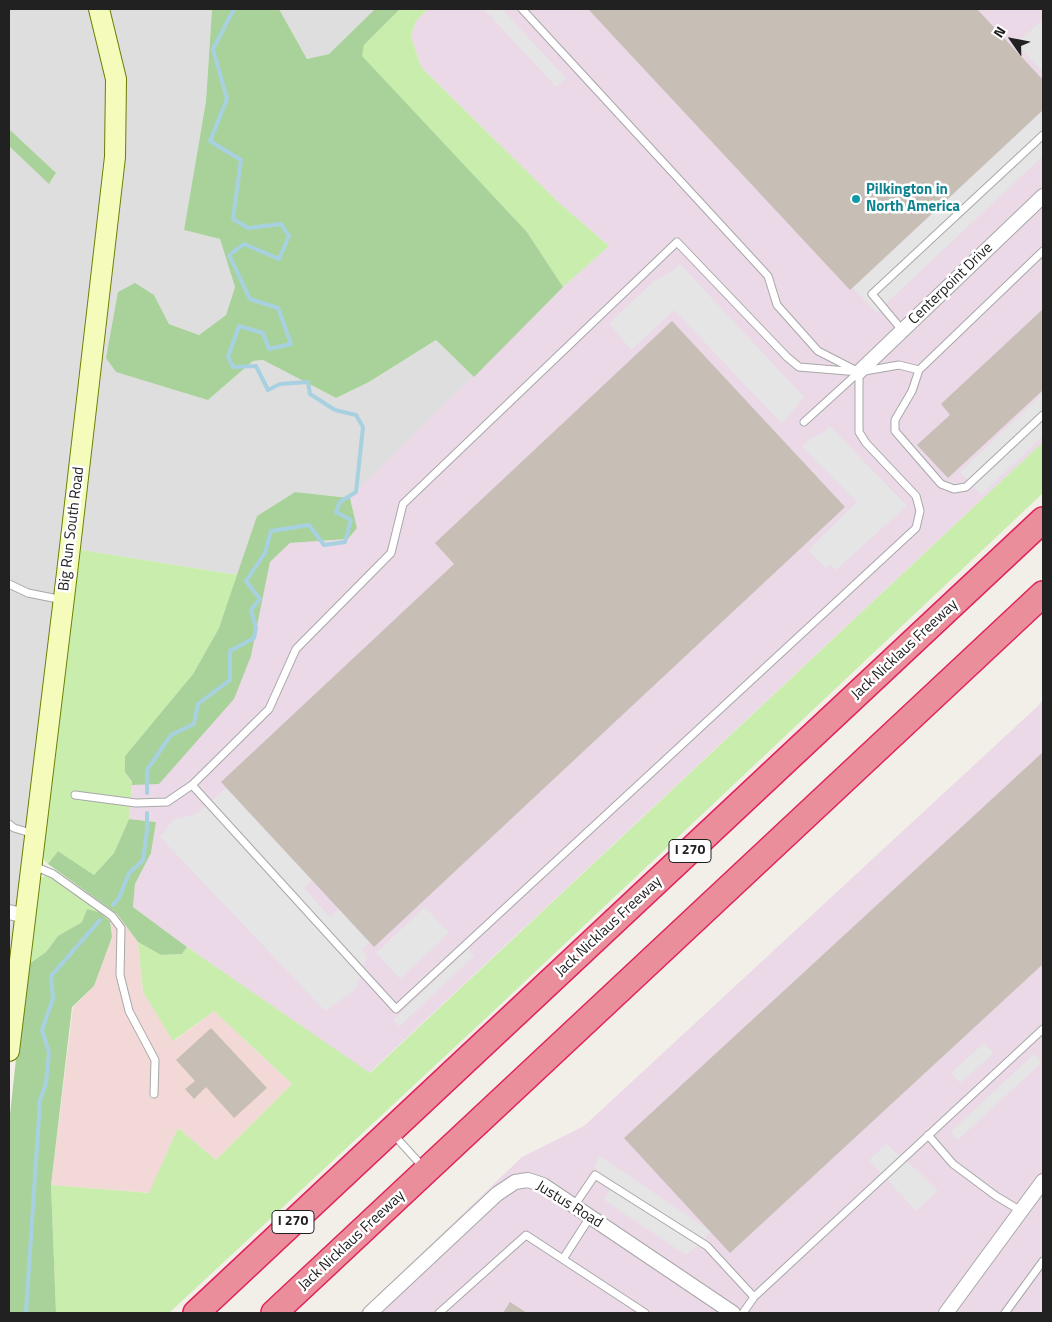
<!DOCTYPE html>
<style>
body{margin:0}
#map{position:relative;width:1052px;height:1322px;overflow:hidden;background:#f2efe8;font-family:"Titillium Web",sans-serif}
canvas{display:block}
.frame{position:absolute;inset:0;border:10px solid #212121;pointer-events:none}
.north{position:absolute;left:987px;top:15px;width:50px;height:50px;-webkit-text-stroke:4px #fff;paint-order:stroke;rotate:303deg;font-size:14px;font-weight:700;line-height:20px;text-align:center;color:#212121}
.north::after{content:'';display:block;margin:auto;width:18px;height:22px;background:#212121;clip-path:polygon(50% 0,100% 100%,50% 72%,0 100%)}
</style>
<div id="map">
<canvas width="1052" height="1322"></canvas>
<div class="frame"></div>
<div class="north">N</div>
</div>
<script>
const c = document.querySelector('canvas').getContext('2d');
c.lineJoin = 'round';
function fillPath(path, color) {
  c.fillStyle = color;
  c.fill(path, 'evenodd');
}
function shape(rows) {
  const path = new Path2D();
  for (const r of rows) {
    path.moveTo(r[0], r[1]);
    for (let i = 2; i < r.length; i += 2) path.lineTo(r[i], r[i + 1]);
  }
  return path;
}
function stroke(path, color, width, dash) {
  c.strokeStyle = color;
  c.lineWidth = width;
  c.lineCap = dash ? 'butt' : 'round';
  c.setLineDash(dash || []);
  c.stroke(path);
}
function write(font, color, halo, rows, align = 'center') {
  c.font = font + ' "Titillium Web",sans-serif';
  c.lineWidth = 5;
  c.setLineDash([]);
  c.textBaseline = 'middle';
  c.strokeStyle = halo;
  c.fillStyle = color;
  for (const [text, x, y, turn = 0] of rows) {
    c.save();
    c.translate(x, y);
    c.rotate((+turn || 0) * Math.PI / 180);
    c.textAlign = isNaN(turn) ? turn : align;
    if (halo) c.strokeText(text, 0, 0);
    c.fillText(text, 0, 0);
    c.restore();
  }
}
const residential = shape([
 [9,9,212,9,206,101,184,230,220,239,235,287,226,315,199,335,169,324,154,295,135,284,119,292,208,400,253,361,263,360,336,398,369,382,436,340,474,377,350,498,295,492,257,516,238,575,75,549,9,984,9,146,49,183,56,174,9,129],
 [279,9,375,9,329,54,307,59]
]);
const commercial = shape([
 [117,914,138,942,143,992,174,1041,214,1011,292,1084,216,1160,178,1128,150,1193,51,1185,73,1007,94,986,112,937,110,921]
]);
const industrial = shape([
 [428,9,1043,9,1043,442,369,1073,187,947,133,907,135,884,151,853,156,822,129,819,132,785,160,783,251,656,270,562,290,543,348,539,357,528,350,498,563,287,609,246,558,202,421,67,411,36,416,21],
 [1043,699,1043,1313,359,1313,522,1157,584,1126,1039,705]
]);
const grass = shape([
 [400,9,428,9,416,21,411,36,421,67,558,202,609,246,563,287,527,232,361,56,364,45],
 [1043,442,1043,493,485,1019,169,1313,56,1313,51,1185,149,1193,178,1128,216,1160,292,1084,214,1011,173,1041,143,992,138,942,161,955,182,954,187,947,370,1073],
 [75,549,238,575,219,628,193,674,125,756,125,772,132,783,129,819,114,853,94,875,58,851,48,864,38,853],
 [47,875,99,912,87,909,82,922,58,936,46,952,26,966,38,879]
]);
const forest = shape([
 [212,9,279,9,307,59,329,54,375,9,400,9,364,45,362,56,527,232,563,287,474,377,436,340,369,382,336,398,263,360,253,361,208,400,116,372,106,358,118,292,135,283,154,295,169,324,199,335,226,315,235,287,220,239,184,230,206,101],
 [9,129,56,173,49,184,9,146],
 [295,492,350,498,357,528,348,539,290,543,270,562,251,656,234,699,159,784,132,785,132,782,125,772,125,756,193,674,219,628,257,516],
 [129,819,156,822,151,853,135,884,133,907,187,947,182,954,161,955,138,942,117,914,48,864,58,851,94,875,114,853],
 [87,909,99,912,110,921,112,937,94,986,72,1007,51,1185,56,1313,9,1313,9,1124,26,966,46,952,58,936,82,922]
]);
const parking = shape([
 [484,9,502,9,566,78,556,87],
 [1043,20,1043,72,1016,43],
 [1043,110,1043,156,876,313,853,288],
 [680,264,804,397,782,424,674,310,631,350,609,323,653,282,672,271],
 [1043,393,1043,436,981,495,960,472],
 [830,426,907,506,836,570,830,565,826,568,808,550,857,502,802,447,809,440,824,432],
 [226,788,312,880,304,888,330,917,339,909,370,942,362,949,367,957,356,989,325,1011,160,837,173,820,196,814],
 [425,907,449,933,400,979,376,953],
 [468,949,474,956,399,1027,393,1020],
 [984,1043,994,1053,960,1083,951,1073],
 [1034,1054,1042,1062,958,1140,950,1132],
 [886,1144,917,1170,938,1191,916,1211,869,1160],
 [600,1156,710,1231,705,1239,686,1255,604,1200,610,1190,594,1166]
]);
const stream = shape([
 [147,793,147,770,171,735,194,724,198,704,230,680,230,651,254,638,256,628,251,610,260,599,246,581,265,553,271,531,309,525,324,545,345,542,351,520,336,512,340,502,356,492,363,427,356,415,335,410,310,394,308,382,280,384,268,390,256,366,233,367,228,357,239,326,263,333,269,349,291,344,278,308,250,299,229,255,244,244,279,259,289,236,281,224,248,228,233,219,241,160,210,141,227,99,213,49,234,9],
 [113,905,119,898,129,873,143,860,147,830,147,813],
 [26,1313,40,1100,46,1083,49,1053,42,1030,53,999,51,976,100,920]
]);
const building = shape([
 [588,9,977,9,1043,80,1043,110,850,290],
 [1043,309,1043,390,948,478,917,445,950,415,941,404],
 [672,321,845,507,374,947,221,782,454,564,435,543],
 [1043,752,1043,964,730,1253,624,1138],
 [211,1028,267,1088,234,1118,206,1087,194,1099,185,1089,195,1081,176,1060],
 [510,1302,527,1313,503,1313]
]);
const lane = shape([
 [522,9,768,276,777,305,818,351,857,371],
 [1043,251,919,370,912,391,895,420,895,431,941,484,954,489,966,487,1043,415],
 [902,330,872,294,1043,135],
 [804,422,859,372],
 [9,584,28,593,63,600],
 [192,785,269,709,296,649,391,553,403,504,677,242,787,357,799,367,859,372,899,365,919,370],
 [75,795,136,803,167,802,192,785,396,1009,916,528,920,511,916,496,866,443,859,432,859,372],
 [9,824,14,828,34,834],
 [34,866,53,874,112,916,121,928,120,975,129,1011,155,1060,154,1094],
 [393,1134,423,1167],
 [928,1135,953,1164,996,1196,1021,1211],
 [574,1206,595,1175,707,1246,754,1297,1043,1029],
 [563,1259,590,1217],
 [439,1313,526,1235,645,1313],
 [743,1313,754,1297],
 [1005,1313,1043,1261]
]);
const street = shape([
 [859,372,1043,196],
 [9,912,25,916],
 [370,1313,497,1194,515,1182,528,1180,543,1185,733,1313],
 [946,1313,1043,1181]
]);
const secondary = shape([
 [9,1051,67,573,115,157,116,79,99,9]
]);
const highway = shape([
 [196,1313,1043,520],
 [274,1313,1043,594]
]);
const markers = [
 [856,199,5,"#0f9aa8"]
];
const shields = [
 [690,851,42],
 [293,1222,42]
];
const shieldNames = [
 ["I 270",690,851],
 ["I 270",293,1222]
];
const cultureNames = [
 ["Pilkington in",866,190],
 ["North America",866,207]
];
const streetNames = [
 ["Centerpoint Drive",951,284,-44],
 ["Big Run South Road",72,529,-83],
 ["Jack Nicklaus Freeway",905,650,-43],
 ["Jack Nicklaus Freeway",609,927,-43],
 ["Justus Road",569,1205,32],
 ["Jack Nicklaus Freeway",352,1241,-43]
];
fillPath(residential, '#dfdede');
fillPath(commercial, '#f2d9d7');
fillPath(industrial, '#ebd9e7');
fillPath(grass, '#c9edad');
fillPath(forest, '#a9d29b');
fillPath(parking, '#e5e5e5');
stroke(stream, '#a7d1e0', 4);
fillPath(building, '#c7beb6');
stroke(lane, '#a8a8a8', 9);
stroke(street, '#a8a8a8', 16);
stroke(secondary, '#6b7f01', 22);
stroke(highway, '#e1235b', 28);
stroke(lane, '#fff', 7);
stroke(street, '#fff', 14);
stroke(secondary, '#f5fcbb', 20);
stroke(highway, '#ea8e9b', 25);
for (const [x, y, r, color] of markers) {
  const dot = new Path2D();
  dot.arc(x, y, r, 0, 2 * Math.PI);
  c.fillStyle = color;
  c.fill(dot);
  stroke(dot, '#fff', 2);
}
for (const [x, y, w] of shields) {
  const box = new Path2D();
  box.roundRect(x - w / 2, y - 11.5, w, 23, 4);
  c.fillStyle = '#fff';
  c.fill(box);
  stroke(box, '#212121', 1);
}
write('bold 14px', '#212121', null, shieldNames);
write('bold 15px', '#0d838f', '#fff', cultureNames, 'left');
write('15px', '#212121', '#fff', streetNames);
</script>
